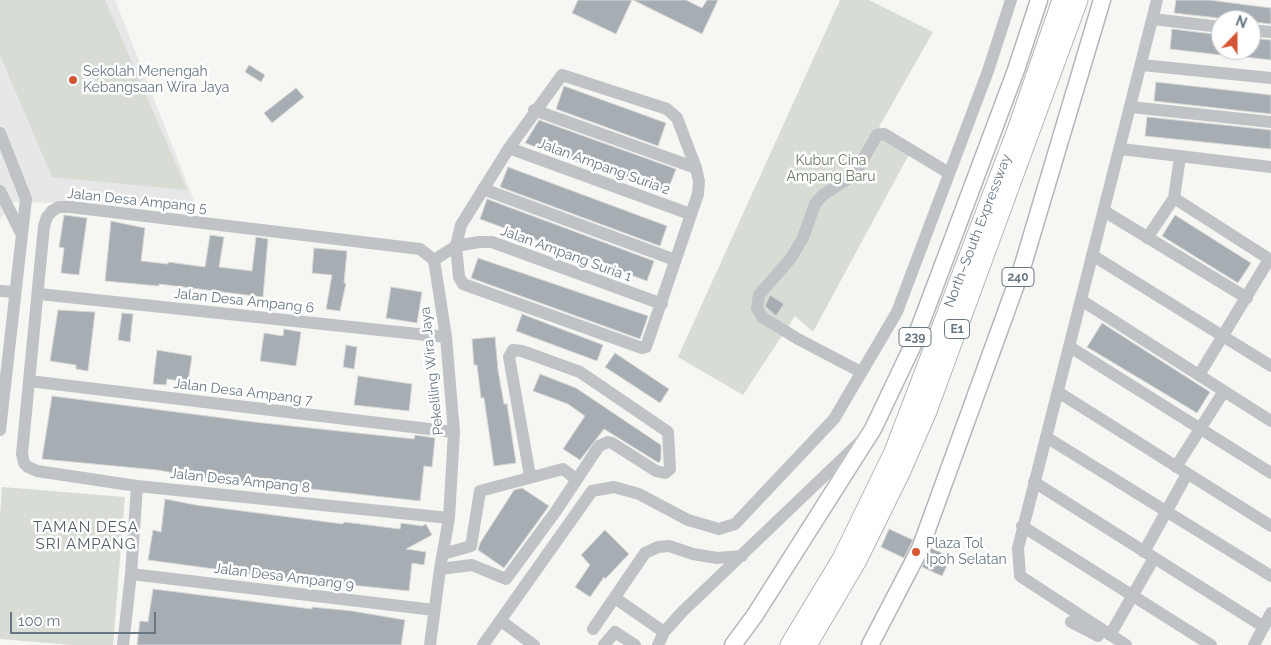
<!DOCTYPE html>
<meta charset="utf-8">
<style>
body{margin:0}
#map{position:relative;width:1271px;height:645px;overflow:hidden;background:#f6f6f3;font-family:Raleway,sans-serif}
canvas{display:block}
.north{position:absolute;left:1211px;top:10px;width:50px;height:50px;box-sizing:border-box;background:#fff;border:1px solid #c2c8cd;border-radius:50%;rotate:22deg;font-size:14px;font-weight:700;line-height:20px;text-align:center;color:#677681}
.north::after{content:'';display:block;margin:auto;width:18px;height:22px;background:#d35635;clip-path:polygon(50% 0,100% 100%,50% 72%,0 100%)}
.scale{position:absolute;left:10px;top:612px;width:146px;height:22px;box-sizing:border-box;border:2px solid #677681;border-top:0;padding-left:6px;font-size:15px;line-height:18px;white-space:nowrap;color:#677681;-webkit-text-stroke:4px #fff;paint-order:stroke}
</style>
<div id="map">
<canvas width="1271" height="645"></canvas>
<div class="north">N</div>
<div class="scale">100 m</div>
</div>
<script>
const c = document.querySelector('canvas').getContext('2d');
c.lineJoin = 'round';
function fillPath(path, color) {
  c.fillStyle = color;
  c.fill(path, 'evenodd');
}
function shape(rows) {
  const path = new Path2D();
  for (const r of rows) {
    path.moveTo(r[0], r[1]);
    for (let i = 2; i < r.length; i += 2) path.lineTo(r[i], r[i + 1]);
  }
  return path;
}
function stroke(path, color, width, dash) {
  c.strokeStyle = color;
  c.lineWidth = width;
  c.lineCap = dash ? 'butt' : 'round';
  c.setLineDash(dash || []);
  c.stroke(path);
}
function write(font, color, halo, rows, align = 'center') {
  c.font = font + ' Raleway,sans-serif';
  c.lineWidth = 5;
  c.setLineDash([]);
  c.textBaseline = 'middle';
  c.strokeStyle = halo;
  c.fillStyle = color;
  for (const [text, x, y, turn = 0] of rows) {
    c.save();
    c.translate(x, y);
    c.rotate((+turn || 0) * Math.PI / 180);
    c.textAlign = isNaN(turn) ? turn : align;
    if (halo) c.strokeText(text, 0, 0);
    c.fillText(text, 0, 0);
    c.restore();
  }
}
const built = shape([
 [0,0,115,0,196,206,14,202,0,219]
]);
const green = shape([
 [0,0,105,0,187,190,52,177,0,55],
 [840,0,869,0,933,32,879,127,913,147,813,332,795,316,743,395,678,357],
 [2,487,125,497,113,645,72,645,0,639,0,516]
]);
const building = shape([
 [578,0,632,0,616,34,572,13,578,0],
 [633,0,686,0,702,8,707,0,718,0,702,34,633,0],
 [1176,0,1209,0,1271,8,1271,24,1174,13,1176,0],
 [1172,29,1221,35,1221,55,1170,49,1172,29],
 [1251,38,1271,40,1271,60,1228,55,1228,50,1251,50,1251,38],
 [249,65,265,75,261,82,245,72,249,65],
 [1156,82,1271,95,1271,114,1154,101,1156,82],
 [564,86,666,123,658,146,556,109,564,86],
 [296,88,304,97,272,123,264,113,296,88],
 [1147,117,1271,130,1271,149,1145,136,1147,117],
 [539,120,676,169,666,195,525,143,539,120],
 [508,167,667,226,660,246,500,187,508,167],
 [487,199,654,261,647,281,480,219,487,199],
 [64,215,87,218,79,275,61,273,64,248,59,247,64,215],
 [1175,215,1251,263,1238,283,1162,236,1175,215],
 [111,221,145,228,141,261,168,264,168,262,205,267,210,235,224,237,219,267,252,271,256,237,268,239,263,297,159,284,159,286,105,281,111,221],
 [314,248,347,251,344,283,346,283,340,311,326,309,332,275,312,273,314,248],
 [478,258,648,316,640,339,471,278,478,258],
 [391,287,422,292,417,323,386,318,391,287],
 [770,295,784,304,776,316,765,306,770,295],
 [58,310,95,312,88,371,76,369,76,365,50,361,58,310],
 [122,313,133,314,130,342,118,340,122,313],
 [522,314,603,345,597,361,516,331,522,314],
 [1102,323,1210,392,1197,413,1087,347,1102,323],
 [284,329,301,332,296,366,260,361,264,333,283,336,284,329],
 [495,337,498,370,504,404,507,404,516,463,494,466,484,398,481,398,477,365,474,365,472,339,495,337],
 [346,345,357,347,354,369,343,367,346,345],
 [157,350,192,356,188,382,167,379,166,385,153,384,157,350],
 [615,353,669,389,660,403,605,367,615,353],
 [540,374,576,388,661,445,661,459,659,463,604,429,580,460,563,449,585,416,568,404,533,391,540,374],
 [358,376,412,384,409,411,354,405,358,376],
 [52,396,254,422,414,439,415,435,435,438,432,467,424,466,420,501,239,481,239,484,157,470,42,459,52,396],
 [522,488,549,506,504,568,478,550,480,543,514,490,522,488],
 [165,499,196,505,343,524,344,522,400,529,401,523,422,526,426,524,432,535,406,549,426,552,424,565,412,563,409,591,236,573,237,572,148,560,153,530,161,532,165,499],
 [889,529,913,540,904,558,881,547,889,529],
 [605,530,629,554,605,579,604,577,590,597,575,587,590,565,581,555,605,530],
 [931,548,951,557,942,576,922,567,931,548],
 [153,589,312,609,312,607,352,611,405,620,401,645,137,645,140,621,148,622,153,589]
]);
const minor = shape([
 [1153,19,1221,27],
 [1251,30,1271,32],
 [1142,65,1271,78],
 [562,75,667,109,677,118,696,168,699,181,698,194,646,347,642,348,463,284,459,277,456,246,461,225,509,148,562,75],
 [1131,107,1271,122],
 [534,110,696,168],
 [0,133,26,199,0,430],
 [509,148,690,214],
 [1121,149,1271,167],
 [483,189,675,260],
 [0,191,22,235],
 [1174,198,1266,257,1268,261,1199,375],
 [1104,211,1247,298],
 [1147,238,1174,198,1180,157],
 [1092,255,1271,366],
 [434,260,456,246,479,242,492,242,662,304],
 [0,291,15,292],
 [39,294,446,337],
 [1081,300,1271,421],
 [1070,347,1271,473],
 [861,372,798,339,762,317,757,308,759,295,791,258,803,238,815,204,823,195,854,175,877,135,884,134,949,173],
 [29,381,454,432],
 [1058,392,1271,526],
 [1046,437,1271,576],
 [1176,467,1224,391],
 [1034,482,1264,627],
 [1022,526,1211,645],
 [1144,552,1187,474],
 [443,554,471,546,480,491,563,469,576,479],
 [440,569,472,565,506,579,556,511,599,446,608,442,612,443,656,471,665,473,670,469,668,432,580,372,522,351,513,350,509,357,530,476],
 [131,574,434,610],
 [615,598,664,632],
 [501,621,534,645],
 [1071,622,1098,636],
 [593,629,645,553,658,547,669,546,693,554,717,558,742,556],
 [1110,635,1154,558],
 [123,645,131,574,137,486],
 [430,645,440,569,449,518,454,432,446,337,434,260,420,249,70,207,59,207,52,211,47,217,44,226,22,454,24,463,28,467,37,471,137,486,449,518],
 [483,645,592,491,614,487,639,494,688,520,719,529,735,524,834,419,897,312,988,71,1011,0],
 [604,645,615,632,635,645],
 [658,645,664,632,682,612,862,440],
 [1126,645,1020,576,1018,548,1157,0],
 [1254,645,1271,613]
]);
const major = shape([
 [733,645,755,615,873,429,912,347,947,254,1016,70,1039,0],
 [870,645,920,549,1022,268,1102,0]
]);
const highway = shape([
 [790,645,842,559,894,452,1016,133,1062,0],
 [807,645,856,562,900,473,927,411,1078,0]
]);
const markers = [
 [73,80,5,"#d35635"],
 [916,552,5,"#d35635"]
];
const shields = [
 [1018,277,32],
 [957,329,25],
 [915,337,32]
];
const shieldNames = [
 ["240",1018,277],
 ["E1",957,329],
 ["239",915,337]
];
const poiNames = [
 ["Sekolah Menengah",83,72],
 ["Kebangsaan Wira Jaya",83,88],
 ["Plaza Tol",926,544],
 ["Ipoh Selatan",926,560]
];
const parkNames = [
 ["Kubur Cina",831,161],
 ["Ampang Baru",831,177]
];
const streetNames = [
 ["Jalan Ampang Suria 2",604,167,20],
 ["Jalan Desa Ampang 5",137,201,6],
 ["North–South Expressway",978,231,-69],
 ["Jalan Ampang Suria 1",566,254,20],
 ["Jalan Desa Ampang 6",244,301,6],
 ["Pekeliling Wira Jaya",432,371,-96],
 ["Jalan Desa Ampang 7",243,392,7],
 ["Jalan Desa Ampang 8",240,481,6],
 ["Jalan Desa Ampang 9",284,577,7]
];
const neighbourhoodNames = [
 ["TAMAN DESA",86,527],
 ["SRI AMPANG",86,544]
];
fillPath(built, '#e6e7e6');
fillPath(green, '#d7dcd4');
fillPath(building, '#a7aeb3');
stroke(building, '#d7d7d5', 1);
stroke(major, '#b3b7ba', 19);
stroke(highway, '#b2b6b8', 21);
stroke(minor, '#bfc3c6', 12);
stroke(major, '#fff', 16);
stroke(highway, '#fff', 19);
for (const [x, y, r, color] of markers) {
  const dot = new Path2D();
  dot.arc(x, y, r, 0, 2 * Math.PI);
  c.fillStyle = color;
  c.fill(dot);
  stroke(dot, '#fff', 2);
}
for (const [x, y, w] of shields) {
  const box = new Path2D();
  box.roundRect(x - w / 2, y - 9.5, w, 19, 4);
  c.fillStyle = '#fff';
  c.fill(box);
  stroke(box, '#677681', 1);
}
write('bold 12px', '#677681', null, shieldNames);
write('14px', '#677681', '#fff', poiNames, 'left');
write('14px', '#6a7965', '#fff', parkNames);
write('14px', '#677681', '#fff', streetNames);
c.letterSpacing = '1px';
write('15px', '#545f67', '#fff', neighbourhoodNames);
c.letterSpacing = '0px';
</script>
